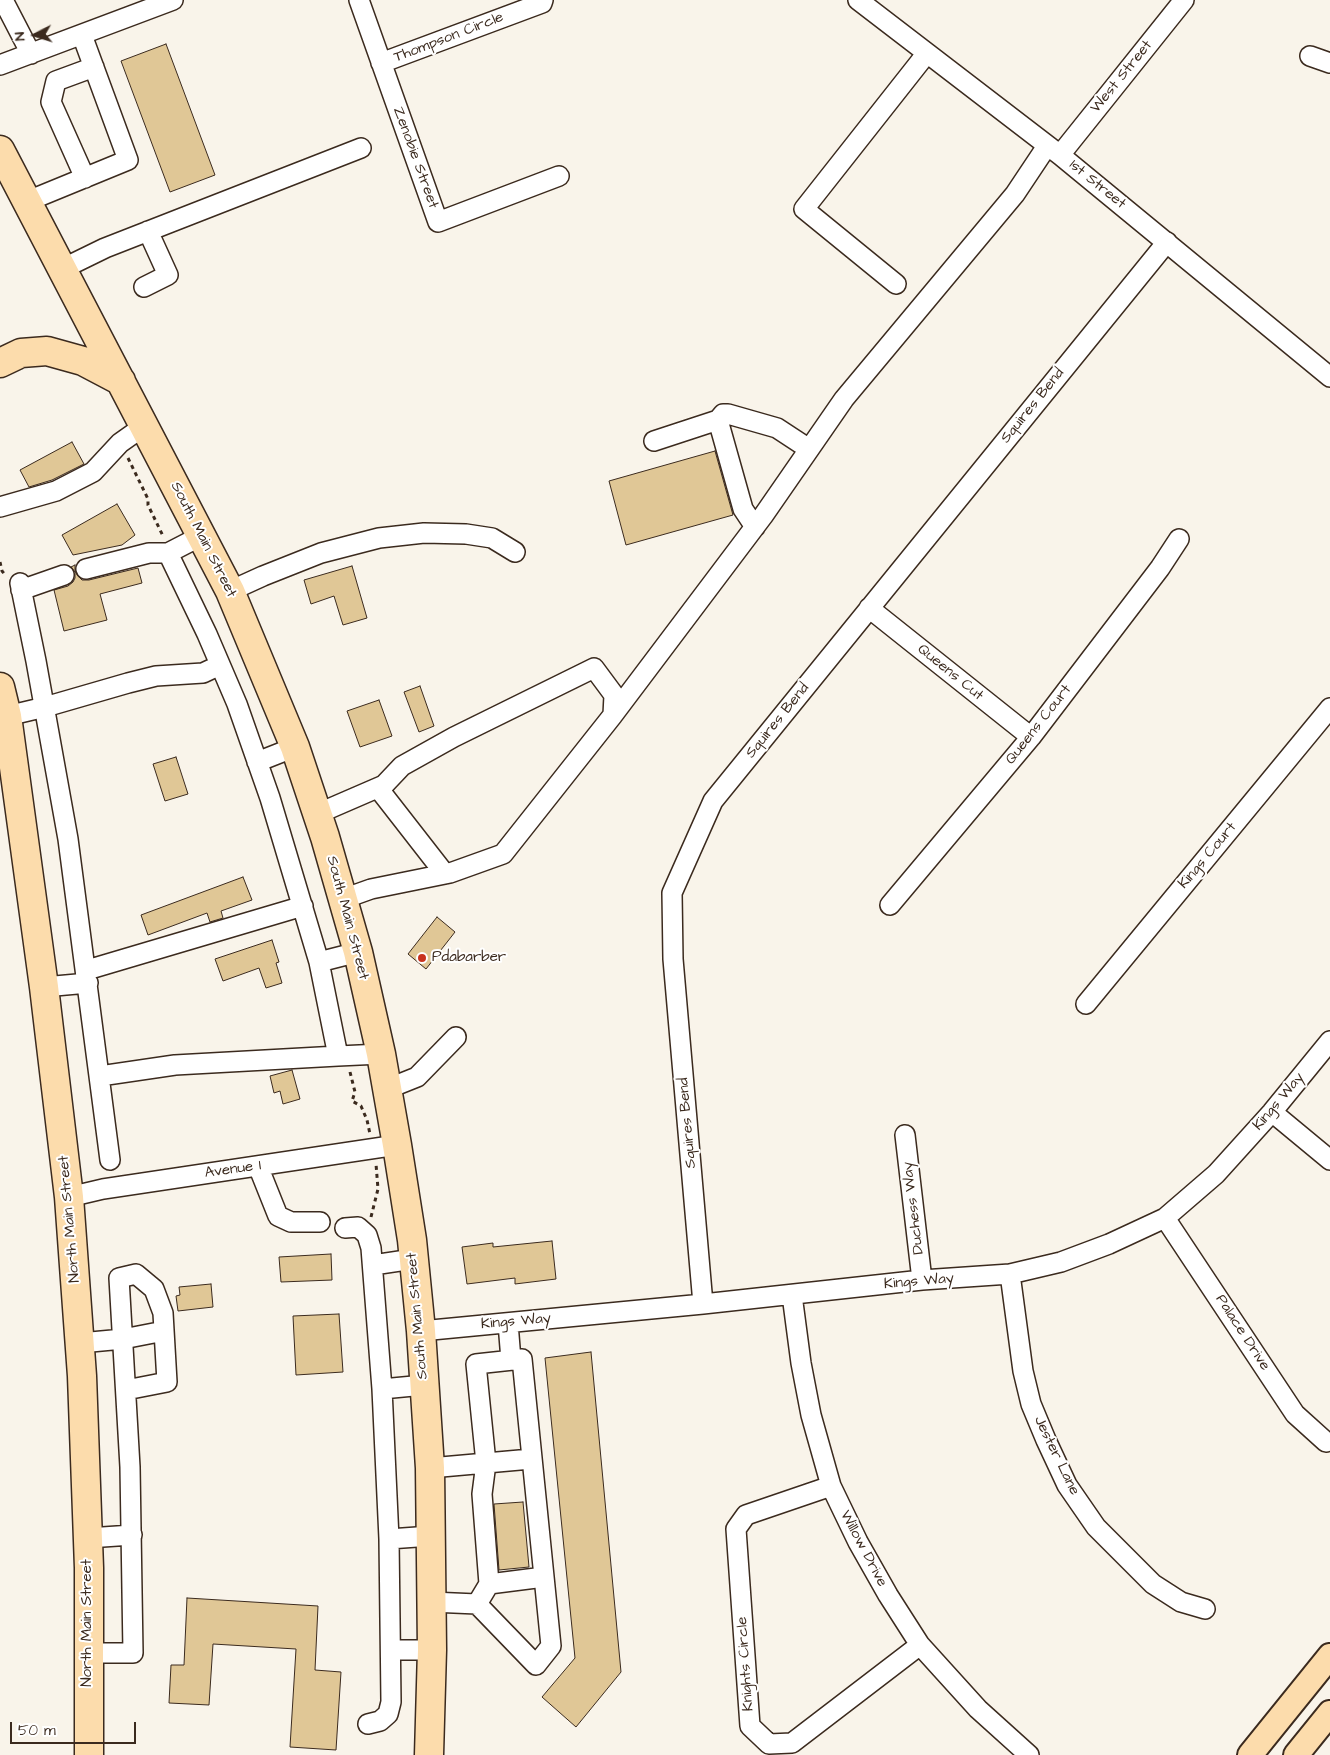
<!DOCTYPE html>
<style>
body{margin:0}
#map{position:relative;width:1330px;height:1755px;overflow:hidden;background:#f9f4ea;font-family:"Architects Daughter",sans-serif}
canvas{display:block}
.north{position:absolute;left:10px;top:10px;width:50px;height:50px;-webkit-text-stroke:4px #fff;paint-order:stroke;rotate:265deg;font-size:14px;font-weight:700;line-height:20px;text-align:center;color:#3b2a1e}
.north::after{content:'';display:block;margin:auto;width:18px;height:22px;background:#3b2a1e;clip-path:polygon(50% 0,100% 100%,50% 72%,0 100%)}
.scale{position:absolute;left:10px;top:1722px;width:126px;height:22px;box-sizing:border-box;border:2px solid #3b2a1e;border-top:0;padding-left:6px;font-size:15px;line-height:18px;white-space:nowrap;color:#3b2a1e;-webkit-text-stroke:4px #fff;paint-order:stroke}
</style>
<div id="map">
<canvas width="1330" height="1755"></canvas>
<div class="north">N</div>
<div class="scale">50 m</div>
</div>
<script>
const c = document.querySelector('canvas').getContext('2d');
c.lineJoin = 'round';
function fillPath(path, color) {
  c.fillStyle = color;
  c.fill(path, 'evenodd');
}
function shape(rows) {
  const path = new Path2D();
  for (const r of rows) {
    path.moveTo(r[0], r[1]);
    for (let i = 2; i < r.length; i += 2) path.lineTo(r[i], r[i + 1]);
  }
  return path;
}
function stroke(path, color, width, dash) {
  c.strokeStyle = color;
  c.lineWidth = width;
  c.lineCap = dash ? 'butt' : 'round';
  c.setLineDash(dash || []);
  c.stroke(path);
}
function write(font, color, halo, rows, align = 'center') {
  c.font = font + ' "Architects Daughter",sans-serif';
  c.lineWidth = 4;
  c.setLineDash([]);
  c.textBaseline = 'middle';
  c.strokeStyle = halo;
  c.fillStyle = color;
  for (const [text, x, y, turn = 0] of rows) {
    c.save();
    c.translate(x, y);
    c.rotate((+turn || 0) * Math.PI / 180);
    c.textAlign = isNaN(turn) ? turn : align;
    if (halo) c.strokeText(text, 0, 0);
    c.fillText(text, 0, 0);
    c.restore();
  }
}
const building = shape([
 [166,44,215,175,170,192,121,61,166,44],
 [72,442,84,464,52,480,29,487,20,470,72,442],
 [715,451,733,515,626,545,609,481,715,451],
 [117,504,135,535,122,545,73,555,62,535,117,504],
 [75,565,75,571,78,576,82,580,89,580,138,568,142,583,100,594,107,620,64,631,54,590,68,586,73,582,75,578,75,572,71,567,75,565],
 [352,566,367,618,343,625,334,596,311,604,304,580,352,566],
 [420,686,434,726,419,732,404,692,420,686],
 [379,700,392,736,360,747,347,711,379,700],
 [176,757,188,794,165,801,153,764,176,757],
 [243,877,252,900,221,911,223,918,210,922,207,913,148,935,141,915,243,877],
 [437,917,455,932,426,969,408,954,437,917],
 [272,940,279,962,276,963,282,983,266,988,259,968,223,981,215,959,272,940],
 [292,1070,300,1099,283,1104,280,1091,274,1093,270,1076,292,1070],
 [552,1241,556,1279,515,1284,515,1278,467,1284,462,1247,493,1243,493,1247,552,1241],
 [331,1254,332,1280,281,1282,279,1257,331,1254],
 [211,1284,213,1307,178,1311,176,1296,180,1295,179,1287,211,1284],
 [339,1314,343,1372,296,1375,293,1316,339,1314],
 [591,1352,621,1672,576,1727,542,1697,575,1658,545,1358,591,1352],
 [523,1502,529,1567,499,1570,494,1504,523,1502],
 [187,1598,318,1606,315,1670,341,1672,336,1750,290,1747,296,1649,213,1644,209,1705,169,1703,171,1665,184,1665,187,1598]
]);
const path = shape([
 [128,458,148,499,148,505,163,536],
 [0,562,2,571,6,576],
 [350,1072,355,1092,352,1101,361,1106,367,1120,370,1134],
 [371,1217,378,1189,376,1164]
]);
const minor = shape([
 [3,0,31,54],
 [359,0,438,222,559,176],
 [858,0,1060,155,1330,377],
 [1310,56,1330,63],
 [381,63,542,3,543,0],
 [0,65,173,0],
 [1060,155,1184,0],
 [85,178,51,102,56,81,94,67],
 [28,201,128,160,82,35],
 [62,269,105,248,361,148],
 [896,284,804,209,927,53],
 [144,287,168,275,148,231],
 [654,441,718,420],
 [0,507,56,491,93,472,120,443,144,426],
 [755,527,743,509,718,420,723,414,728,414,777,428,809,449],
 [201,536,168,553,207,634,237,704,270,798,319,962,338,1056,381,1054],
 [86,569,149,553,168,553],
 [20,583,36,661,68,839,110,1160],
 [21,590,64,575],
 [230,591,263,576,321,553,379,538,424,533,466,534,492,538,515,552],
 [869,608,1031,737],
 [613,715,763,516,844,399,1015,194,1047,146],
 [7,716,45,707,128,683,156,676,203,673,220,665],
 [257,762,295,747],
 [378,788,445,874],
 [317,814,384,785,402,766,454,737,594,668,614,695,613,715,503,854,450,873,371,889,343,899],
 [890,905,1031,737,1160,568,1179,539],
 [319,962,358,952],
 [87,970,303,906],
 [44,987,88,983],
 [1086,1004,1330,708],
 [100,1076,175,1065,338,1056],
 [387,1089,417,1077,456,1037],
 [1272,1112,1330,1160],
 [905,1135,922,1280],
 [258,1166,278,1216,291,1222,320,1222],
 [69,1197,103,1189,397,1145],
 [1165,1218,1295,1414,1326,1442],
 [345,1228,358,1227,367,1235,371,1248,382,1389,389,1539,391,1702,388,1714,380,1721,368,1724],
 [373,1265,413,1259],
 [1010,1274,1023,1371,1031,1404,1046,1440,1067,1485,1096,1527,1153,1584,1181,1602,1205,1609],
 [792,1295,801,1363,811,1415,831,1486,858,1542,888,1595,920,1645,978,1709,1029,1755],
 [703,1304,673,959,672,893,713,801,1167,242],
 [508,1323,511,1360],
 [421,1331,703,1304,922,1280,1010,1274,1061,1262,1109,1244,1165,1218,1216,1174,1272,1112,1330,1041],
 [80,1343,123,1339,164,1331],
 [382,1389,424,1385],
 [430,1468,531,1459],
 [831,1486,746,1515,736,1529,750,1726,769,1744,792,1743,920,1645],
 [88,1538,132,1535],
 [389,1539,431,1536],
 [489,1584,544,1577],
 [431,1602,477,1604,536,1665,551,1646,522,1359,476,1364,486,1463,482,1494,489,1584,477,1604],
 [391,1650,432,1650],
 [88,1653,133,1653,130,1467,119,1278,136,1274,154,1289,163,1313,167,1382,126,1390]
]);
const major = shape([
 [1250,1755,1330,1656],
 [1296,1755,1330,1713]
]);
const highway = shape([
 [0,150,230,591,295,747,325,837,358,952,381,1054,397,1145,412,1240,421,1331,430,1468,432,1650,429,1755],
 [0,363,21,353,47,351,83,361,121,381],
 [0,687,7,716,44,987,69,1197,82,1376,89,1568,89,1755]
]);
const markers = [
 [422,958,5,"#c8321e"]
];
const streetNames = [
 ["Thompson Circle",449,38,-21],
 ["West Street",1122,77,-51],
 ["Zenobie Street",415,158,70],
 ["1st Street",1097,185,39],
 ["Squires Bend",1033,406,-51],
 ["South Main Street",203,540,63],
 ["Queens Cut",950,673,39],
 ["Squires Bend",778,721,-51],
 ["Queens Court",1039,725,-52],
 ["Kings Court",1208,856,-50],
 ["South Main Street",347,918,75],
 ["Kings Way",1279,1102,-50],
 ["Squires Bend",688,1123,-95],
 ["Avenue I",233,1170,-8],
 ["Duchess Way",914,1208,-97],
 ["North Main Street",70,1219,-95],
 ["Kings Way",919,1282,-5],
 ["South Main Street",418,1316,-95],
 ["Kings Way",516,1322,-5],
 ["Palace Drive",1242,1333,57],
 ["Jester Lane",1056,1456,64],
 ["Willow Drive",863,1549,62],
 ["North Main Street",88,1623,-90],
 ["Knights Circle",746,1664,-94]
];
const poiNames = [
 ["Pdabarber",432,958]
];
fillPath(building, '#e0c796');
stroke(building, '#3b2a1e', 1);
stroke(minor, '#3b2a1e', 22);
stroke(major, '#3b2a1e', 28);
stroke(highway, '#3b2a1e', 31);
stroke(path, '#3b2a1e', 3, [4, 4]);
stroke(minor, '#fff', 19);
stroke(major, '#fcdcac', 24);
stroke(highway, '#fcdcac', 28);
for (const [x, y, r, color] of markers) {
  const dot = new Path2D();
  dot.arc(x, y, r, 0, 2 * Math.PI);
  c.fillStyle = color;
  c.fill(dot);
  stroke(dot, '#fff', 2);
}
write('15px', '#3b2a1e', '#fff', streetNames);
write('15px', '#3b2a1e', '#fff', poiNames, 'left');
</script>
